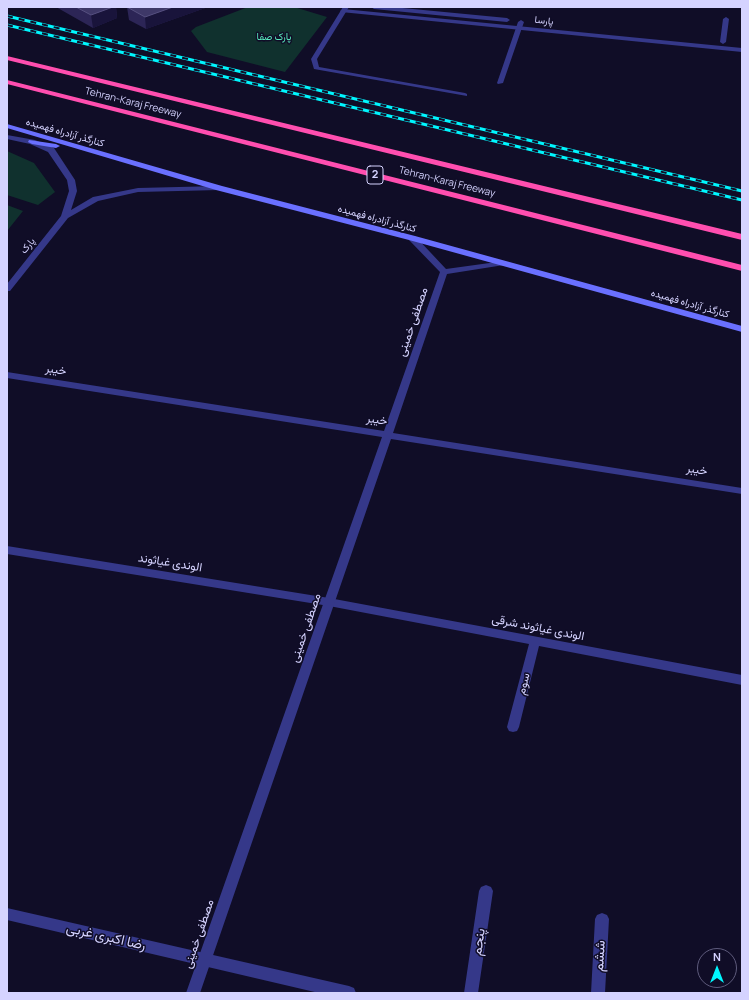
<!DOCTYPE html>
<meta charset="utf-8">
<style>
body{margin:0}
#map{position:relative;width:749px;height:1000px;overflow:hidden;background:#100d27;font-family:Manrope,sans-serif}
canvas{display:block}
.frame{position:absolute;inset:0;border:8px solid #d5d3ff;pointer-events:none}
.north{position:absolute;left:697px;top:948px;width:40px;height:40px;box-sizing:border-box;background:#100d27;border:1px solid #5f5c7d;border-radius:50%;rotate:0deg;font-size:11px;font-weight:700;line-height:16px;text-align:center;color:#d5d3ff}
.north::after{content:'';display:block;margin:auto;width:14px;height:18px;background:#00f6fe;clip-path:polygon(50% 0,100% 100%,50% 72%,0 100%)}
</style>
<div id="map">
<canvas width="749" height="1000"></canvas>
<div class="frame"></div>
<div class="north">N</div>
</div>
<script>
const c = document.querySelector('canvas').getContext('2d');
c.lineJoin = 'round';
function fillPath(path, color) {
  c.fillStyle = color;
  c.fill(path, 'evenodd');
}
function shape(rows) {
  const path = new Path2D();
  for (const r of rows) {
    path.moveTo(r[0], r[1]);
    for (let i = 2; i < r.length; i += 2) path.lineTo(r[i], r[i + 1]);
  }
  return path;
}
function stroke(path, color, width, dash) {
  c.strokeStyle = color;
  c.lineWidth = width;
  c.lineCap = dash ? 'butt' : 'round';
  c.setLineDash(dash || []);
  c.stroke(path);
}
function write(font, color, halo, rows, align = 'center') {
  c.font = font + ' Manrope,Vazirmatn,sans-serif';
  c.lineWidth = 3;
  c.setLineDash([]);
  c.textBaseline = 'middle';
  c.strokeStyle = halo;
  c.fillStyle = color;
  for (const [text, x, y, turn = 0] of rows) {
    c.save();
    c.translate(x, y);
    c.rotate((+turn || 0) * Math.PI / 180);
    c.textAlign = isNaN(turn) ? turn : align;
    if (halo) c.strokeText(text, 0, 0);
    c.fillText(text, 0, 0);
    c.restore();
  }
}
const green = shape([
 [248,7,294,7,327,17,285,72,207,52,191,31,196,27],
 [7,151,34,163,55,192,38,205,7,195],
 [7,205,23,211,7,231]
]);
const minor = shape([
 [343,7,349,7,317,59,319,67,465,93,467,94,467,96,314,69,311,59,343,7],
 [726,17,729,19,726,42,723,44,720,42,723,19,726,17],
 [521,20,524,22,503,83,498,84,497,83,518,22,521,20],
 [7,546,329,598,742,675,742,685,539,646,519,727,517,731,513,732,509,731,507,727,529,644,329,606,7,554,7,546],
 [486,885,491,887,493,891,478,993,464,993,479,891,481,887,486,885],
 [7,908,349,986,354,988,356,993,319,993,7,920,7,908],
 [602,913,607,915,609,919,605,993,591,993,595,919,597,915,602,913]
]);
const tertiary = shape([
 [371,7,392,7,507,18,510,20,507,22,374,9,371,7],
 [343,9,742,48,742,52,341,12,340,11,343,9],
 [7,135,35,140,54,148,75,180,77,191,71,210,93,197,138,188,219,186,223,188,219,190,138,192,98,201,68,218,10,291,7,291,7,284,61,216,69,191,67,180,48,152,30,144,7,139,7,135],
 [409,236,415,236,446,269,504,261,508,263,504,265,447,274,393,433,742,488,742,494,391,439,200,993,186,993,382,437,7,378,7,372,384,431,440,272,409,240,409,236]
]);
const secondary = shape([
 [7,124,222,186,415,236,742,326,742,332,409,240,216,190,7,128,7,124],
 [29,140,56,144,60,146,56,148,32,144,28,142,29,140]
]);
const motorway = shape([
 [7,56,742,234,742,240,7,60,7,56],
 [7,80,742,265,742,271,7,84,7,80]
]);
const rail = shape([
 [7,16,742,191],
 [7,25,742,200]
]);
const wall = shape([
 [56,7,116,7,117,18,93,28],
 [127,7,208,7,146,29,129,20]
]);
const shadedWall = shape([
 [113,7,116,7,117,18,93,28,91,15],
 [173,7,208,7,146,29,145,17]
]);
const building = shape([
 [76,7,113,7,91,15,76,7],
 [127,7,173,7,145,17,127,7]
]);
const farStreetnames = [
 ["پارسا",544,21,6],
 ["Tehran-Karaj Freeway",133,103,14],
 ["کنارگذر آزادراه فهمیده",65,133,16],
 ["Tehran-Karaj Freeway",447,182,14],
 ["کنارگذر آزادراه فهمیده",377,219,15],
 ["پارک",28,246,-51],
 ["کنارگذر آزادراه فهمیده",690,304,16]
];
const farParknames = [
 ["پارک صفا",274,37]
];
const shields = [
 [375,175,16]
];
const shieldNames = [
 ["2",375,175]
];
const streetNames = [
 ["مصطفی خمینی",413,322,-71],
 ["خیبر",56,370,9],
 ["خیبر",377,420,9],
 ["خیبر",697,470,9],
 ["الوندی غیاثوند",170,563,9],
 ["مصطفی خمینی",306,628,-71],
 ["الوندی غیاثوند شرقی",538,628,11],
 ["سوم",524,684,-76],
 ["مصطفی خمینی",199,934,-71]
];
const nearStreetnames = [
 ["رضا اکبری غربی",106,937,13],
 ["پنجم",479,942,-82],
 ["ششم",600,956,-87]
];
fillPath(green, '#10312e');
fillPath(minor, '#353889');
fillPath(tertiary, '#353889');
fillPath(secondary, '#6a70ff');
fillPath(motorway, '#ff4eaf');
stroke(rail, '#00f6fe', 3);
stroke(rail, '#100d27', 2, [6]);
fillPath(wall, '#2c2556');
fillPath(shadedWall, '#19143b');
fillPath(building, '#3e3868');
stroke(building, '#565080', 1);
write('10px', '#d5d3ff', '#100d27', farStreetnames);
write('10px', '#57e7ba', '#100d27', farParknames);
for (const [x, y, w] of shields) {
  const box = new Path2D();
  box.roundRect(x - w / 2, y - 9, w, 18, 3);
  c.fillStyle = '#100d27';
  c.fill(box);
  stroke(box, '#d5d3ff', 1);
}
write('bold 11px', '#d5d3ff', null, shieldNames);
write('12px', '#d5d3ff', '#100d27', streetNames);
write('14px', '#d5d3ff', '#100d27', nearStreetnames);
</script>
